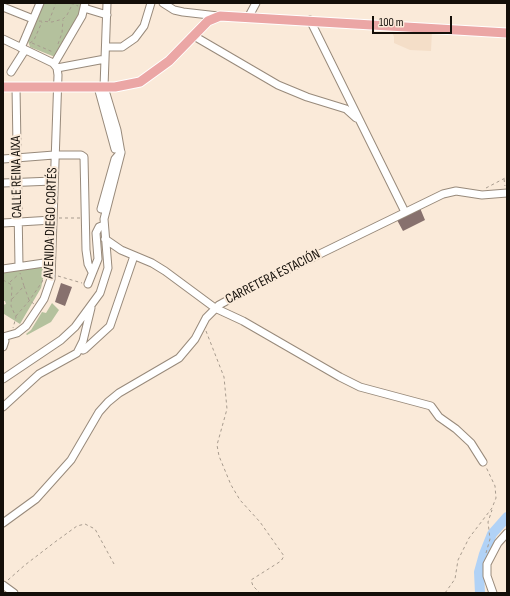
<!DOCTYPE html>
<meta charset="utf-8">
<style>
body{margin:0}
#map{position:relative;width:510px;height:596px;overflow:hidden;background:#faead9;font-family:"Sofia Sans Condensed",sans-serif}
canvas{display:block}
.frame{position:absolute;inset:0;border:4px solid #140f09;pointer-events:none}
.scale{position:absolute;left:372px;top:16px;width:80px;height:18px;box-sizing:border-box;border:2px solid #140f09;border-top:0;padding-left:5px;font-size:12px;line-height:14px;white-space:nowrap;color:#140f09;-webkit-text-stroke:3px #faead9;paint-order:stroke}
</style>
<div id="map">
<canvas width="510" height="596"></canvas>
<div class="frame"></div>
<div class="scale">100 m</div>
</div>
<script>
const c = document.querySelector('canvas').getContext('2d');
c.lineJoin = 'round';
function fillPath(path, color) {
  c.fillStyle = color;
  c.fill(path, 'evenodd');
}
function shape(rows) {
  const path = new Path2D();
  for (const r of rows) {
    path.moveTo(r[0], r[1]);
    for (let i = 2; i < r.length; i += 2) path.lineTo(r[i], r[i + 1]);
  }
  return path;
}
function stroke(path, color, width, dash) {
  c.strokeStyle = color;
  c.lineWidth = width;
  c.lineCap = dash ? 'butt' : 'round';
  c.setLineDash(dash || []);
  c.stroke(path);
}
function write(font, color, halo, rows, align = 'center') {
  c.font = font + ' "Sofia Sans Condensed",sans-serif';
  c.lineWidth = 4;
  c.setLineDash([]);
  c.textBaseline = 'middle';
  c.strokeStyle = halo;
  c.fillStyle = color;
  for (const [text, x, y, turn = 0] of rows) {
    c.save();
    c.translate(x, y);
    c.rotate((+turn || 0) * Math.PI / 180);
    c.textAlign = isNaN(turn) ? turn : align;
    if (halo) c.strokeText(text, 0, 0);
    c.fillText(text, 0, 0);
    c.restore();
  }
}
const built = shape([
 [391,29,432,31,431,51,410,50,394,43,394,37]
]);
const green = shape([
 [44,3,81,3,81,10,60,51,55,57,30,47,28,41],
 [46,265,41,288,20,324,4,314,3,305,6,304,5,301,3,301,3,272],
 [52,303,59,310,51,322,27,335,26,334,31,330,42,312,46,313]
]);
const river = shape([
 [480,593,479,572,484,554,492,534,507,517]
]);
const building = shape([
 [420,208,425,220,403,231,397,220],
 [61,283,72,287,65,306,55,302]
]);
const path = shape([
 [71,3,78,6],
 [39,21,52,22,63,19,67,15,73,3],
 [49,21,56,3],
 [30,43,34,40,42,22],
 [32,43,53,52],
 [58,44,62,33,63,20],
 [504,179,505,186],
 [486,188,507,177],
 [59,218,80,218],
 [58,276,82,283],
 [3,280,12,285,11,306,16,317,13,328],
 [10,282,19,274],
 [24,286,29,300,34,304],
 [12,299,24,286,20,273],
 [16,316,29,301,42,282,45,274],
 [206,331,224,377,227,409,217,445,219,456,231,485,240,500,260,522,284,556,281,561,251,580,253,586,260,593],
 [486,553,490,539,488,522,492,510],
 [8,580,25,565,55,542,77,526,85,524,95,529,114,564],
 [445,593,455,579,458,560,469,538,492,508,496,498,495,486,486,467]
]);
const minor = shape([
 [163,3,174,10,183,12,218,16],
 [3,7,33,19],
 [84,8,107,15],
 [249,16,256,3],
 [310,20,405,212],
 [194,36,278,85,307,97,346,109,356,118],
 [3,39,53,63,57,68,58,75,51,279,44,299,26,326,17,333,3,337],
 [106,47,122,47,135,38,144,26,151,3],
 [21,48,40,3],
 [54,64,82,16,85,3],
 [57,68,105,59],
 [11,72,25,50],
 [16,87,19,266],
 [98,87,115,149],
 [3,159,54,155,81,155,84,157,86,250,88,264,92,272],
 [3,183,53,181],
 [101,209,115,159,121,152],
 [3,223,52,220],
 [105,239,121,250,152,263,165,271,215,308,243,321,340,377,360,387,431,406,439,417,456,429,471,443,483,462],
 [3,269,51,262],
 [88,284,98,259,96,233,99,227,104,225],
 [3,338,5,341,3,347],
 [81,347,83,350,85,349,110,326,134,256],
 [3,379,61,340,75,327,100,293,108,268,104,219,121,153,117,130,104,87,107,3],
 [3,407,39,374,77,353,83,341,91,308],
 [3,523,36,499,71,460,99,412,108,402,119,393,179,358,195,339,206,318,219,305,250,288,443,194,456,191,482,195,507,193],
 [3,585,14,593],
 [493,593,487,576,487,564,498,543,507,533]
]);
const major = shape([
 [3,87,115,87,140,82,169,61,208,21,220,16,507,33]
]);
const streetNames = [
 ["CALLE REINA AIXA",17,177,-91],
 ["AVENIDA DIEGO CORTÉS",51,223,-88],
 ["CARRETERA ESTACIÓN",273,277,-27]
];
fillPath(built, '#f4dec8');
fillPath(green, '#b4c19d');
stroke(river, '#b1d2f6', 10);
fillPath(building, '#87716e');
stroke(minor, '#988a7b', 9);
stroke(major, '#fff', 11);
stroke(path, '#a79b8e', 1, [3, 3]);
stroke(minor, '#fff', 7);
stroke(major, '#eba6a5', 9);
write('14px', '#140f09', '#faead9', streetNames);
</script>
